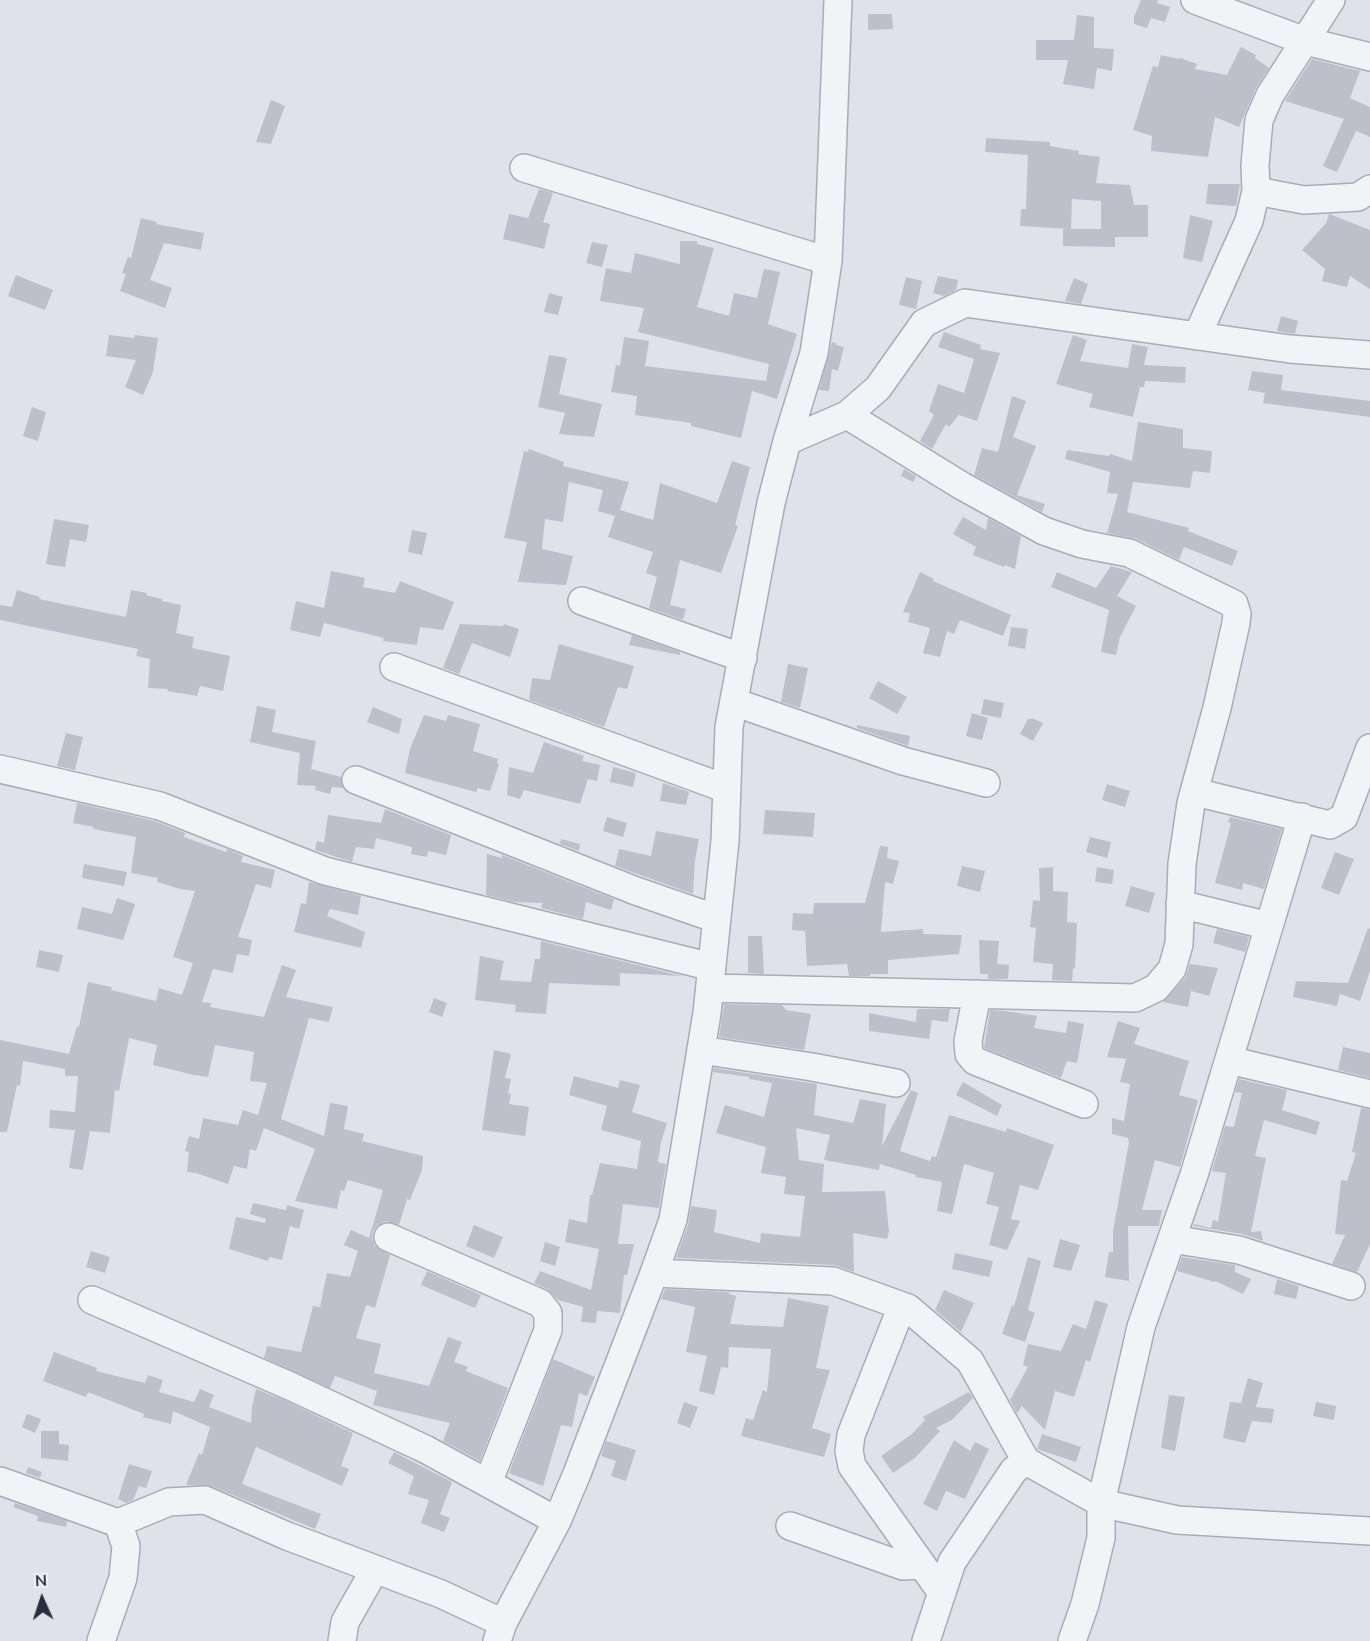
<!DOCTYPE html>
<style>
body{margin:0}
#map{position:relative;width:1370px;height:1641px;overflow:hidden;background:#dfe2e9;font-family:"Nunito Sans",sans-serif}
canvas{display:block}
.north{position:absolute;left:12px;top:1569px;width:60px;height:60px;-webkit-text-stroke:4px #eff1f6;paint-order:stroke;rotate:357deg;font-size:16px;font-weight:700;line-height:24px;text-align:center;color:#282d40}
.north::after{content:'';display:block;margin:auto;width:21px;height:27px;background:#282d40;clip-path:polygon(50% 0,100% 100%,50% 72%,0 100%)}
</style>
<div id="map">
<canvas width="1370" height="1641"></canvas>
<div class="north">N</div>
</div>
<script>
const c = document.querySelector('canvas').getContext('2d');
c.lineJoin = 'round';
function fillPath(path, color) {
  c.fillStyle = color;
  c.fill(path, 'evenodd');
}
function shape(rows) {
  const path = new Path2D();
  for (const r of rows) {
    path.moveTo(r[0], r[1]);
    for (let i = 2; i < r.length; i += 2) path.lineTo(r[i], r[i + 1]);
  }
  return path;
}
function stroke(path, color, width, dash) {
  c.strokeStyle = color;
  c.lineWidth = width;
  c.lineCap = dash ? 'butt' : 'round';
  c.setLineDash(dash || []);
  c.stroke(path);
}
const building = shape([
 [1141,0,1158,0,1157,3,1170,7,1165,22,1151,18,1147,28,1134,24,1134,17],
 [868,14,892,14,893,29,868,30],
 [1077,15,1094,17,1094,48,1114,49,1112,71,1097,68,1094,89,1063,84,1068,60,1036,60,1036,40,1074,40],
 [1241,47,1256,55,1255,58,1269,68,1256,88,1239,127,1215,117,1208,157,1151,151,1152,136,1133,130,1153,66,1158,67,1161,55,1179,59,1180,58,1197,64,1195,69,1227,75],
 [1312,59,1360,71,1350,98,1370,107,1370,137,1356,131,1337,172,1323,166,1344,119,1285,101],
 [271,100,285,106,271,144,256,142],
 [986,138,1050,142,1050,146,1079,151,1078,154,1100,157,1096,183,1130,185,1134,205,1148,205,1148,237,1115,237,1115,247,1063,246,1063,229,1101,229,1101,201,1072,199,1071,229,1020,226,1021,209,1026,209,1028,155,985,152],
 [1208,184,1240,184,1236,206,1206,204],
 [539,189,553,193,543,222,550,224,544,249,503,239,509,214,528,218],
 [1329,214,1370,230,1370,289,1350,276,1347,287,1322,281,1325,269,1302,250,1326,223],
 [1190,215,1213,221,1202,262,1183,258],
 [141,218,157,222,156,224,204,233,201,250,164,243,150,280,172,288,165,308,120,291,126,274,122,273,128,257,131,258],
 [680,241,697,241,697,244,714,248,697,307,729,316,734,293,757,298,764,269,780,272,768,324,797,334,777,399,752,391,741,438,691,426,691,423,635,415,637,396,611,392,616,365,620,366,624,337,649,341,645,366,766,381,769,364,638,332,644,308,600,301,606,268,631,273,635,253,680,264],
 [592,242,608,245,602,267,586,263],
 [16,275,53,290,45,310,8,296],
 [938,276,958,280,956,290,944,296,933,293],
 [906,277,922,281,916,309,899,305],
 [1074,278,1088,284,1081,304,1065,301],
 [549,293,563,297,558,315,544,312],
 [1281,316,1298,321,1295,334,1277,331],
 [944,332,981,345,980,349,1000,353,977,421,959,415,949,427,946,424,932,449,920,441,934,415,929,411,938,384,964,393,974,359,938,347],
 [109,335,134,338,135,335,158,338,153,372,143,395,125,387,136,360,106,356],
 [1073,335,1087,340,1080,361,1128,368,1132,344,1148,347,1144,365,1186,367,1185,383,1145,381,1144,387,1140,387,1133,417,1089,407,1093,394,1056,384],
 [832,342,836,343,836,345,844,347,838,371,832,369,829,391,819,390],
 [549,355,567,358,559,394,602,404,594,437,559,434,565,413,538,407],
 [1252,371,1283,375,1281,390,1370,401,1370,417,1263,403,1265,393,1248,390],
 [1012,396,1026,401,1013,437,1036,446,1017,495,1045,504,1042,512,974,475,982,448,998,452],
 [32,407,46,412,38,441,23,436],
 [1138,422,1183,429,1183,448,1212,451,1210,473,1193,471,1190,488,1133,482,1127,512,1189,528,1188,531,1238,551,1232,566,1184,547,1179,560,1136,539,1107,533,1118,494,1107,493,1110,472,1065,459,1067,450,1109,456,1110,454,1132,461],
 [529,449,564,462,563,466,629,482,620,510,653,520,660,483,717,503,732,461,750,467,735,525,738,526,721,573,680,560,670,605,686,609,683,620,649,608,657,577,646,573,653,552,608,537,615,516,598,511,603,490,569,482,563,522,545,519,542,549,573,556,566,585,518,582,527,542,504,538,524,451,528,452],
 [904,469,916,476,913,482,901,476],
 [963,517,986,530,988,518,1021,536,1015,569,1005,565,1004,567,973,555,976,547,953,534],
 [54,519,89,525,86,542,70,539,65,567,46,564],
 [412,530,427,533,422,555,408,552],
 [1111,566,1132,572,1117,596,1136,606,1120,637,1116,655,1101,652,1109,610,1051,587,1057,572,1096,588],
 [331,571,365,578,363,587,395,593,400,581,454,602,443,630,420,627,417,645,383,641,384,638,324,623,320,637,290,630,296,601,324,608],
 [920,572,934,579,933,581,1011,615,1003,636,960,620,954,634,947,631,940,657,923,653,930,628,908,622,910,613,903,612],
 [17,590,40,597,39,599,126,617,131,590,147,593,146,595,162,599,162,601,181,605,176,633,194,637,192,648,230,656,223,691,200,686,197,696,167,691,168,689,148,688,150,659,136,656,138,649,0,620,0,605,12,607],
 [460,624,503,626,504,624,519,629,510,657,472,643,459,674,443,668],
 [1011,627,1028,629,1025,649,1008,646],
 [632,635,680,652,680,655,629,645],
 [559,644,634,666,627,689,618,687,604,727,529,700,532,678,550,680],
 [788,664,808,668,800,708,781,702],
 [878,681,907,697,897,714,869,698],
 [984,699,1004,703,1001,718,981,714],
 [257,706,276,710,272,732,316,741,311,769,341,777,343,788,332,787,330,794,315,790,316,786,297,785,300,753,250,742],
 [373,707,402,719,399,734,367,722],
 [972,713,988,718,982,740,966,736],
 [424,715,446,721,448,715,480,724,473,751,498,759,497,763,499,764,490,791,478,788,476,792,405,773,410,749],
 [1028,719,1034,719,1043,723,1033,741,1020,734],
 [857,725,910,736,908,746,857,728],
 [66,733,83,737,75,770,57,766],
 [544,742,584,756,582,761,600,765,597,781,588,779,580,804,524,790,520,799,507,795,509,767,533,773],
 [613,767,636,773,633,787,610,782],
 [663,783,689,792,686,805,660,801],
 [1107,784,1130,791,1125,807,1102,800],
 [77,803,155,821,185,833,184,837,226,852,227,849,243,856,241,862,275,870,271,888,256,884,238,937,252,940,249,956,237,954,233,973,213,969,202,1002,211,1003,210,1007,264,1017,282,965,296,970,286,997,333,1007,329,1022,309,1018,281,1119,324,1136,330,1103,348,1106,344,1129,364,1134,362,1141,423,1156,422,1170,410,1200,407,1199,399,1225,386,1221,378,1225,373,1231,372,1238,375,1246,390,1255,375,1308,366,1305,356,1338,381,1344,374,1373,429,1386,448,1337,462,1342,454,1362,468,1367,466,1371,508,1388,480,1461,443,1441,450,1423,373,1405,377,1391,335,1376,330,1388,264,1358,267,1346,301,1352,313,1306,320,1307,327,1273,350,1277,358,1251,344,1245,351,1230,369,1238,383,1190,348,1180,344,1191,341,1190,337,1209,295,1201,315,1149,264,1128,256,1151,250,1149,247,1169,234,1166,228,1184,196,1173,187,1172,189,1152,185,1151,189,1136,199,1139,203,1118,238,1125,243,1110,258,1115,267,1083,250,1081,254,1052,215,1045,208,1077,194,1075,153,1065,157,1045,129,1038,119,1091,115,1090,110,1133,90,1131,83,1170,69,1168,75,1130,49,1128,50,1110,75,1112,78,1076,65,1076,65,1069,23,1061,20,1086,17,1085,7,1132,0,1132,0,1040,69,1054,77,1026,79,1027,88,982,112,987,111,990,156,1001,159,988,182,995,193,963,173,957,195,891,180,889,157,882,158,878,131,873,136,837,93,829,94,827,73,823],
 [385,809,451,835,446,855,428,851,427,857,411,854,412,847,376,838,374,849,356,847,352,862,315,850,317,841,324,843,328,815,381,823],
 [765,810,815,813,813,837,763,834],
 [607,817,627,823,623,837,603,831],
 [1230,817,1282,829,1264,889,1243,883,1242,890,1215,883,1231,823,1228,822],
 [656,831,699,839,695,860,693,894,615,866,619,849,651,856],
 [1090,837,1111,842,1107,858,1086,852],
 [561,839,580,844,579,851,560,844],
 [880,846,888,847,887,858,899,861,893,884,885,882,881,932,923,929,923,934,962,935,959,954,888,960,888,974,870,974,870,976,849,976,847,964,807,966,805,931,792,930,793,913,813,914,814,903,865,903],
 [1335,852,1354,859,1339,895,1321,888],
 [487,854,502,858,502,855,614,899,611,910,586,902,583,919,541,908,543,903,514,902,486,895],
 [84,864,127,872,124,886,82,878],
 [962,866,985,871,980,892,957,886],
 [1053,867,1053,891,1068,892,1067,922,1077,923,1075,969,1073,968,1072,981,1052,980,1053,964,1033,962,1036,928,1030,927,1033,900,1040,901,1039,868],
 [1097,867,1114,870,1112,884,1095,882],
 [309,882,361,896,358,915,330,909,327,916,365,932,361,948,294,932,301,903,306,904],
 [1131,886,1155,893,1149,913,1125,906],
 [117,898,135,904,123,940,77,929,82,907,112,914],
 [1368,928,1370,929,1370,971,1360,1001,1340,994,1337,1006,1293,997,1296,981,1348,983],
 [1217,929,1249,937,1245,952,1213,943],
 [748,936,762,936,764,974,748,973],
 [979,940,999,941,997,964,1009,965,1008,979,988,979,988,974,980,974],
 [541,941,682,976,620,973,620,986,549,983,546,1014,515,1012,516,1005,475,1000,480,956,504,961,500,980,531,982,535,959,540,959],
 [39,950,63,955,59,972,36,967],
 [1190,964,1218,968,1209,996,1191,991,1188,1007,1163,1002,1185,978],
 [434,998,447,1003,442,1017,429,1012],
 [724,1004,782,1005,786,1010,811,1014,804,1050,719,1037],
 [917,1009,950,1009,948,1022,932,1020,929,1039,869,1031,869,1013,916,1022],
 [990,1010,1006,1011,1037,1016,1034,1028,1066,1033,1068,1021,1084,1024,1077,1063,1067,1061,1061,1078,984,1048],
 [1118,1021,1140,1028,1134,1044,1189,1061,1179,1095,1198,1100,1180,1167,1155,1160,1142,1210,1162,1210,1159,1226,1128,1226,1129,1281,1105,1277,1109,1252,1113,1252,1113,1231,1129,1142,1128,1138,1112,1134,1112,1118,1124,1121,1130,1084,1120,1082,1126,1059,1107,1057],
 [1343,1047,1370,1053,1370,1078,1338,1070],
 [494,1050,511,1054,505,1078,511,1079,508,1093,511,1094,509,1104,529,1107,525,1136,482,1130],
 [714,1068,817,1084,814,1115,853,1123,860,1099,886,1104,882,1146,911,1090,918,1093,900,1151,930,1161,932,1156,936,1157,949,1115,1006,1132,1007,1128,1054,1145,1038,1190,1020,1185,1011,1219,1020,1221,1007,1250,989,1245,999,1207,986,1204,994,1173,964,1164,952,1214,937,1211,942,1182,916,1177,916,1175,880,1164,879,1170,824,1160,830,1135,796,1128,799,1160,824,1164,822,1192,885,1191,889,1231,887,1239,853,1233,854,1272,834,1265,676,1258,688,1225,691,1206,717,1210,714,1232,760,1243,761,1233,800,1237,805,1196,784,1194,786,1177,761,1173,766,1147,716,1133,725,1105,764,1117,772,1083,749,1079,749,1077,713,1072],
 [574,1076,618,1088,620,1080,640,1085,632,1112,667,1123,661,1142,658,1162,666,1164,659,1208,623,1204,618,1244,634,1244,627,1275,624,1275,620,1313,597,1311,596,1323,581,1322,583,1307,558,1300,547,1289,534,1283,540,1271,591,1290,599,1249,565,1242,569,1219,587,1223,590,1195,592,1195,600,1163,637,1169,641,1141,601,1130,607,1106,569,1095],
 [1239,1079,1287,1090,1282,1110,1320,1122,1316,1135,1264,1120,1255,1156,1266,1158,1251,1232,1261,1231,1263,1241,1242,1234,1193,1226,1194,1224,1211,1228,1213,1220,1218,1222,1226,1173,1212,1171,1225,1126,1234,1127,1242,1093,1235,1092],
 [963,1082,1002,1105,997,1116,956,1095],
 [1361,1108,1370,1109,1370,1244,1357,1272,1332,1264,1345,1235,1335,1234,1341,1180,1347,1181,1356,1153,1352,1152],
 [253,1203,286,1210,287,1205,304,1210,299,1229,290,1226,282,1260,269,1257,268,1261,229,1249,236,1217,265,1223,266,1219,250,1214],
 [474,1225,503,1237,494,1258,466,1246],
 [1060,1239,1080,1245,1071,1271,1053,1267],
 [545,1242,560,1247,555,1266,540,1261],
 [91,1251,110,1257,105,1273,86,1267],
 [955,1253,993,1261,989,1277,952,1269],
 [1028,1257,1041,1261,1028,1310,1035,1313,1025,1342,1002,1334,1012,1305,1014,1306],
 [1182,1257,1235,1265,1235,1272,1251,1279,1243,1294,1215,1281,1215,1282,1177,1271],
 [427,1271,481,1295,475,1308,421,1285],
 [1277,1279,1299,1286,1296,1299,1274,1294],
 [665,1289,729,1292,729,1294,736,1296,730,1324,783,1327,788,1298,829,1306,816,1368,830,1370,812,1428,831,1434,824,1457,741,1436,746,1418,753,1420,763,1390,767,1392,771,1349,729,1347,728,1368,721,1367,714,1395,699,1391,707,1356,686,1352,695,1307,661,1299],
 [944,1290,974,1303,961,1332,935,1310],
 [1095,1300,1108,1304,1090,1362,1086,1360,1074,1397,1055,1391,1045,1430,1022,1406,1017,1413,1010,1400,1028,1367,1023,1365,1028,1344,1061,1351,1073,1324,1086,1329],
 [54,1352,97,1368,96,1371,145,1383,148,1375,163,1380,159,1392,194,1402,200,1389,214,1395,209,1407,251,1423,252,1407,256,1389,284,1400,353,1433,341,1466,349,1469,342,1486,256,1447,242,1484,321,1514,315,1529,211,1486,186,1485,199,1453,202,1455,210,1427,173,1411,171,1424,143,1417,144,1414,88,1392,86,1397,43,1381],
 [553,1359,595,1377,587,1396,579,1393,572,1427,561,1425,543,1486,509,1473],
 [1248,1378,1263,1383,1256,1407,1274,1409,1272,1423,1252,1421,1245,1443,1223,1438,1230,1402,1241,1403],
 [969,1392,973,1398,952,1420,936,1428,940,1431,915,1458,893,1473,881,1456,912,1434,925,1420,923,1417],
 [1169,1395,1185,1397,1175,1451,1161,1448],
 [684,1402,698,1407,690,1428,677,1423],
 [1316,1402,1336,1406,1334,1420,1313,1416],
 [27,1414,41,1419,35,1433,22,1427],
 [41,1431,59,1431,59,1444,69,1445,68,1461,41,1458],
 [1042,1434,1081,1447,1076,1462,1037,1449],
 [954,1440,970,1451,975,1442,989,1449,965,1499,946,1491,937,1511,923,1504],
 [606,1441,636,1450,626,1481,611,1476,616,1461,601,1456],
 [394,1452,452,1482,440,1514,450,1518,444,1532,421,1523,429,1500,408,1494,414,1476,388,1463],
 [129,1464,152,1471,146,1488,139,1486,133,1500,126,1503,118,1499],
 [28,1467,42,1472,40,1478,26,1473],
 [15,1503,67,1521,66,1527,37,1521,38,1516,13,1507]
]);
const minor = shape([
 [1195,0,1305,41,1370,57],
 [524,168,828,261],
 [1256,191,1304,200,1358,197,1370,189],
 [1197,336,1249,221,1256,191,1255,165,1259,120,1270,95,1331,0],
 [787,441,847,415,878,388,924,323,965,303,1290,349,1370,355],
 [582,601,743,658],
 [394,667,727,789],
 [734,702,903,761,986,783],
 [0,769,160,806,325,871,712,967],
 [356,780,636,891,717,919],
 [1195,792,1330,825,1344,817,1370,748],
 [1180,904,1269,926],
 [710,988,1135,998,1156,988,1172,969,1179,944,1182,864,1191,803,1217,708,1236,623,1237,614,1234,604,1129,553,1082,544,1044,531,962,486,847,415],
 [977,994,968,1041,969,1054,975,1061,1084,1104],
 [701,1050,812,1067,896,1083],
 [1229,1060,1370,1094],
 [388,1237,540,1303,548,1313,548,1330,488,1483],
 [1172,1239,1239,1250,1351,1286],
 [654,1273,833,1281,908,1308,970,1361,1026,1461,1101,1503,1177,1520,1370,1531],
 [92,1300,290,1386,425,1449,557,1521],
 [902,1306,851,1435,849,1451,852,1466,942,1593],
 [0,1481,118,1523,169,1502,205,1500,287,1536,441,1594,503,1623],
 [790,1526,903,1566,922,1565],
 [101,1641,123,1578,126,1546,118,1523],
 [342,1641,345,1622,375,1569],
 [497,1641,503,1623,557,1521,576,1476,654,1273,673,1220,707,1013,725,841,729,727,771,503,787,441,814,353,828,261,838,0],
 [926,1641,952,1562,1014,1470,1026,1461],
 [1072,1641,1085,1604,1101,1538,1101,1503,1141,1327,1194,1175,1302,817]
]);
fillPath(building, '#bdc0cb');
stroke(minor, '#a8acb6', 30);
stroke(minor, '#f2f3f7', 27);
</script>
